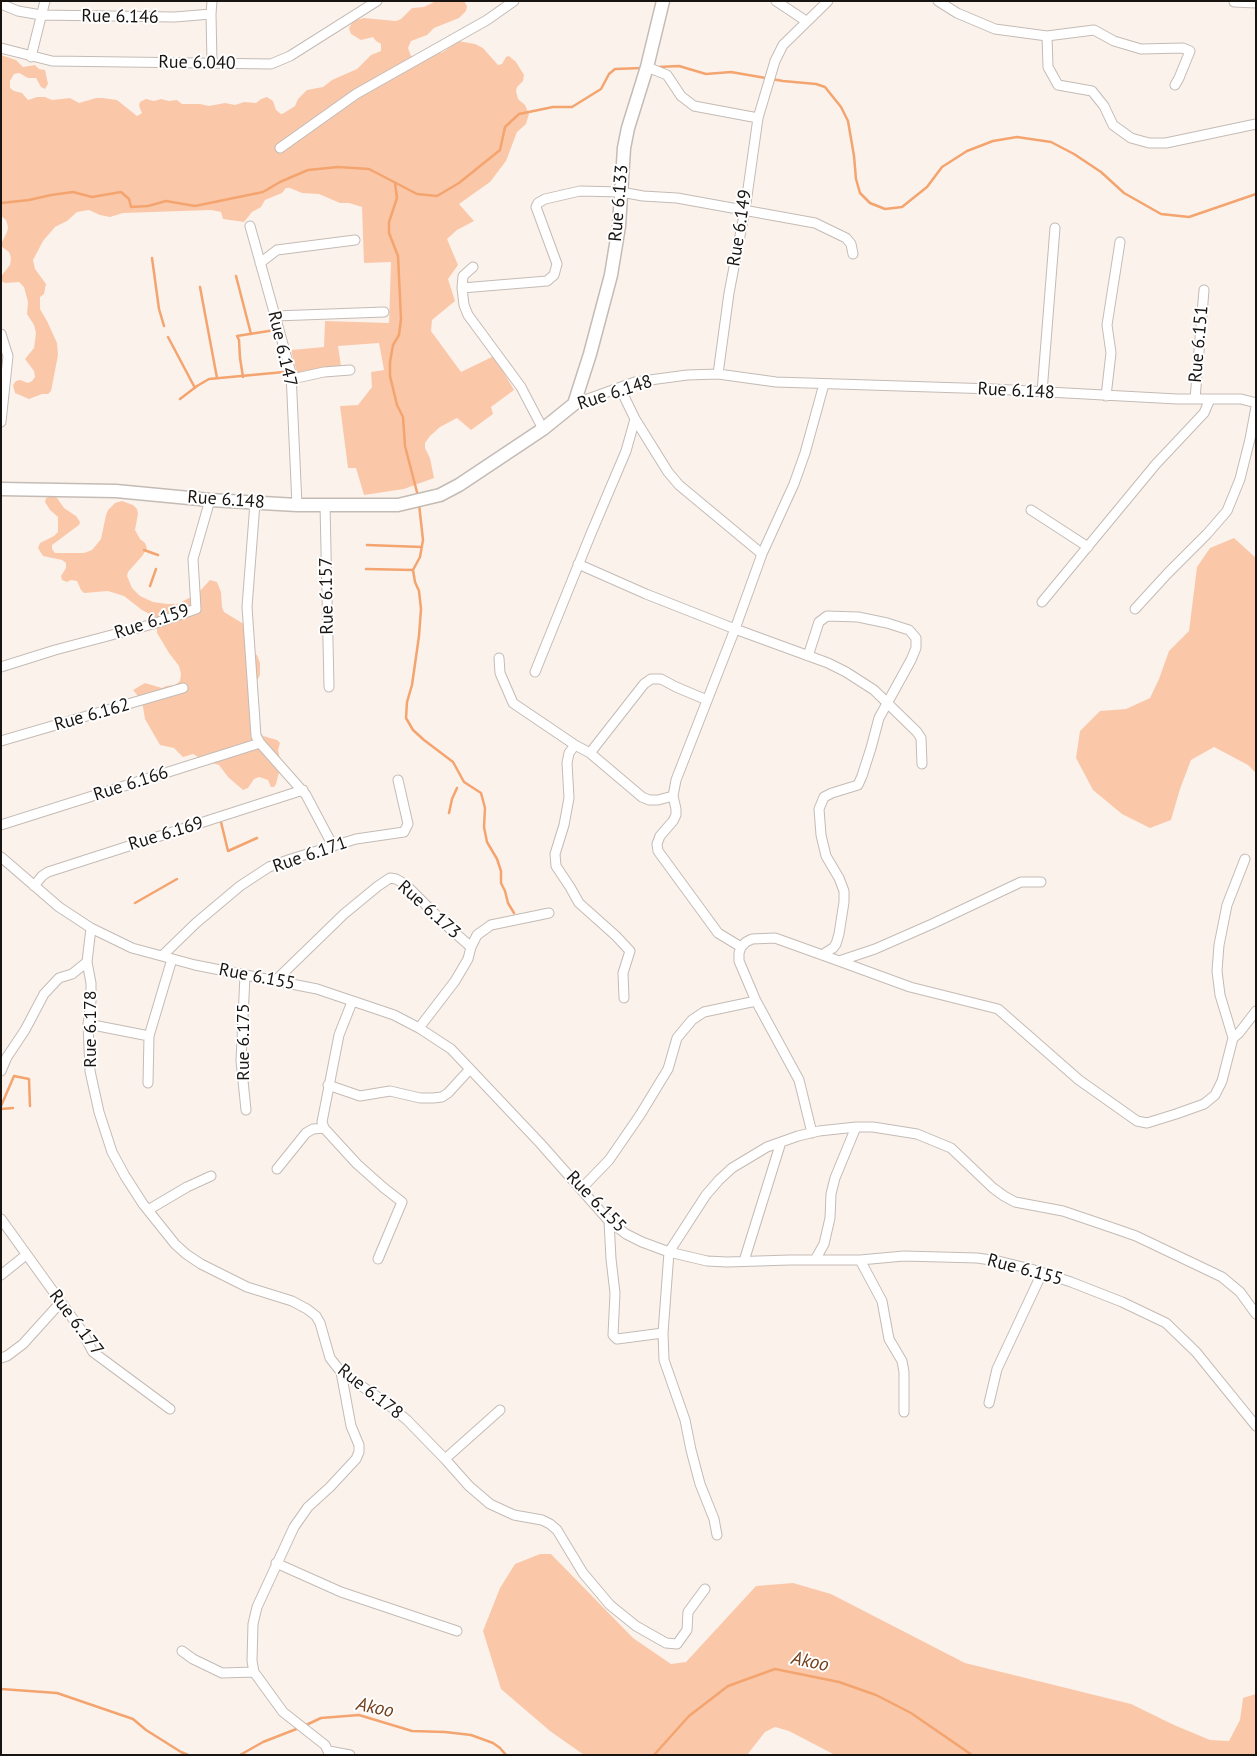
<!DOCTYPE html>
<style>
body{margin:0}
#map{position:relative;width:1257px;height:1756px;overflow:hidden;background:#fcf2ec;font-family:"PT Sans",sans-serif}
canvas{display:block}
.frame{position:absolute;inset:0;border:2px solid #181412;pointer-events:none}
</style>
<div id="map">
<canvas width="1257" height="1756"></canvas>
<div class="frame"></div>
</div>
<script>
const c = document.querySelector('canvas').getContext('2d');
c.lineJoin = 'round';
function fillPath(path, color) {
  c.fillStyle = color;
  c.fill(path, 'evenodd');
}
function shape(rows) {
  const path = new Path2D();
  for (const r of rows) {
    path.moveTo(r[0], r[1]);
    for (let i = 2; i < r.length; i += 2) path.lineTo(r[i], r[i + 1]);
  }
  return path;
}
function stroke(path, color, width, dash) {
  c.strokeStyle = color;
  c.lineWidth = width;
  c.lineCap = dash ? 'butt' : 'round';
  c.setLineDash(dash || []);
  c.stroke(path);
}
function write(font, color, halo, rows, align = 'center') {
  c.font = font + ' "PT Sans",sans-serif';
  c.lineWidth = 4;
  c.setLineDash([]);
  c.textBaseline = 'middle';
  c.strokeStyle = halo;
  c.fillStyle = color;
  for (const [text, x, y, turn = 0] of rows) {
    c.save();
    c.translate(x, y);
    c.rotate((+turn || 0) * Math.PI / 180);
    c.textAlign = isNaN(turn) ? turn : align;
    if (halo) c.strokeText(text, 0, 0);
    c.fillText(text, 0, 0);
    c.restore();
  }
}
const green = shape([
 [436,1,464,1,467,6,466,11,459,18,434,28,427,35,411,41,408,48,411,56,415,59,443,52,458,41,475,44,483,48,498,65,502,64,506,57,509,56,516,62,524,75,523,81,517,87,516,91,518,99,525,105,529,114,526,124,517,132,506,161,490,182,459,204,474,221,457,230,447,239,458,265,448,279,455,301,432,320,431,331,461,372,494,356,514,390,491,407,493,414,471,430,457,418,440,427,430,436,425,443,425,448,430,458,434,478,404,489,364,495,356,468,348,468,340,406,358,405,372,387,371,372,384,370,379,343,338,346,341,366,297,373,291,350,324,347,325,321,389,323,391,262,364,263,362,207,349,203,340,203,319,194,302,193,290,188,286,188,282,193,265,200,261,207,252,212,244,222,223,219,221,212,211,210,123,213,110,217,100,215,89,210,77,212,67,221,55,227,43,241,33,260,35,269,46,284,44,294,40,297,40,309,47,321,57,343,58,355,51,391,48,394,42,394,29,399,15,393,13,385,16,381,20,380,28,383,32,381,35,377,34,371,25,359,34,348,36,333,34,325,27,314,28,302,24,287,19,282,5,283,1,281,2,275,10,265,11,258,9,252,2,247,2,242,7,232,8,227,6,220,1,216,1,55,16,60,23,67,35,65,39,69,45,70,48,84,45,89,41,87,36,78,28,78,19,73,14,74,10,81,10,88,14,91,22,93,28,100,37,97,45,97,52,100,70,98,79,103,96,98,103,98,117,100,137,116,142,113,139,106,140,102,146,99,154,101,161,99,169,101,177,100,182,104,200,104,209,106,225,103,235,105,244,102,256,103,261,99,267,97,273,101,276,110,281,114,284,113,295,106,298,99,307,90,323,87,332,80,357,69,371,55,381,51,381,44,376,41,373,37,361,40,351,34,349,28,353,21,364,18,396,21,401,19,412,8,424,7],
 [51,496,57,498,64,508,76,516,80,522,79,525,52,545,52,549,55,553,84,553,92,550,101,539,106,515,108,510,115,503,122,501,133,505,137,509,138,514,135,530,140,539,145,543,147,548,143,555,128,572,127,576,132,588,140,596,153,602,167,604,178,604,198,593,210,580,217,582,221,592,222,607,224,612,247,626,251,650,257,655,260,663,260,675,258,679,253,683,259,730,263,736,277,740,280,743,278,750,281,764,276,784,274,787,271,787,268,780,259,777,254,779,248,788,243,790,228,777,219,765,203,760,193,754,183,757,174,748,160,745,145,719,142,701,133,690,145,683,162,688,166,686,175,685,180,681,181,674,179,666,169,653,157,633,157,626,161,620,142,610,124,596,108,591,84,593,81,590,77,581,71,580,67,582,62,580,61,576,66,568,66,563,62,560,43,556,38,548,40,543,54,536,58,532,58,517,50,510,45,502,46,498],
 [1234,538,1256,558,1256,773,1248,765,1214,747,1191,760,1180,789,1171,820,1150,828,1122,814,1093,790,1076,758,1080,731,1100,711,1126,709,1150,698,1159,679,1169,651,1189,631,1197,567,1210,548],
 [540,1554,551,1554,633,1638,671,1664,686,1662,756,1586,793,1583,831,1594,965,1663,1131,1704,1174,1725,1210,1740,1229,1741,1240,1720,1243,1698,1256,1694,1256,1755,835,1755,789,1731,775,1727,765,1732,747,1755,584,1755,550,1731,501,1689,483,1631,500,1588,515,1564]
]);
const stream = shape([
 [658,67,679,66,706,74,731,72,783,81,816,84,825,87,841,107,848,121,854,156,856,179,860,193,870,203,885,209,902,207,927,187,942,167,967,151,993,141,1017,137,1051,142,1074,154,1101,172,1124,193,1161,214,1189,217,1256,194],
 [395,183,397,198,389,222,389,233,398,256,401,319,399,335,393,345,390,362,390,376,397,405,403,417,405,446,418,496],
 [1,203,29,200,51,195,73,192,92,197,121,192,129,199,131,207,148,206,166,201,195,206,263,192,280,182,308,170,338,167,369,169,417,194,437,196,459,183,500,150,505,127,519,114,553,107,572,107,601,89,609,74,615,69,642,68],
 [152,258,159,309,164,326],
 [236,276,251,334],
 [200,287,217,378],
 [168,337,195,388],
 [243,377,240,358,239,340,237,336,275,330],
 [180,399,197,386,209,379,284,372],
 [419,504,423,540,420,557,413,570,415,582,419,591,421,609,419,636,412,685,407,702,406,718,413,730,424,740,453,762,464,782,481,793,485,808,484,827,487,842,497,859,501,871,501,883,505,891,508,903,514,913],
 [367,545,422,547],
 [144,550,158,555],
 [366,569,413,570],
 [150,586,156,569],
 [449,813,452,799,457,788],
 [221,822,228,851,257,838],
 [135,903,177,879],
 [1,1106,14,1076,29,1079,30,1106],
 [1,1109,13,1108],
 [1,1689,57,1693,133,1719,146,1730,181,1752,188,1755],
 [304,1726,321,1718,359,1715,412,1731,445,1732,471,1735,493,1743,500,1748,506,1755],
 [240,1755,263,1742,299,1728],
 [654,1755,689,1716,728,1686,775,1669,839,1682,876,1695,911,1713,972,1755]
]);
const street = shape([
 [212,1,211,14,212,63],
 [776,1,806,21],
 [938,1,957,13,995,29,1047,36,1094,30,1114,41,1141,49,1183,48,1190,51,1179,78,1175,85],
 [1234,2,1256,3],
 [1,4,18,11,41,15,175,17,211,14],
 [1047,36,1048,67,1058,85,1092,91,1104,106,1113,125,1131,138,1149,143,1166,143,1256,124],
 [1,48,52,61,271,64,290,56,377,1],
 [31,57,45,1],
 [647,67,667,75,681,96,694,106,758,118],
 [280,148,356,94,487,20,514,1],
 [250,226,291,373,297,505],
 [260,263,277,250,355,240],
 [473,267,463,276,462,288,464,305,468,315,521,387,543,429],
 [462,288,547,281,554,275,557,264,536,207,538,203,545,199,580,191,621,192,643,196,677,198,815,223,846,238,851,244,853,254],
 [275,316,384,312],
 [1,334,8,356,1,422],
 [718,374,729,293,745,210,758,118,775,61,783,45,828,1],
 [292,379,324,372,350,370],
 [620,388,635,419,668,472,679,485,762,554],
 [1042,392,1055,228],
 [1106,396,1111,353,1107,325,1120,242],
 [1195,399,1204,290],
 [574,404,635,382,687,375,718,374,776,382,993,389,1177,399,1241,399,1256,403],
 [255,503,247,607,256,736,260,743,306,795,333,846],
 [325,505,329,687],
 [1031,510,1088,547],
 [578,564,646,594,735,629,828,663,846,672,874,690,917,732,921,738,922,764],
 [1042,602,1156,464,1204,413,1210,399],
 [1135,609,1167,574,1207,534,1227,511,1240,479,1250,439,1256,407],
 [808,656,819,622,827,616,858,617,887,623,909,630,916,638,916,648,911,660,879,718,871,748,862,776,858,785,832,793,824,797,819,809,821,835,826,856,839,878,844,891,844,902,839,934,836,944,833,948,822,955],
 [499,658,500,673,513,703,575,745,590,753,642,797,649,800,658,800,673,796],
 [1,667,55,650,153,624,196,609,193,559,210,500],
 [535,672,590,536,626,451,635,419],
 [1,741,183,688],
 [575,745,569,753,567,763,569,798,564,825,555,854,556,866,570,887,579,903,616,936,630,951,623,973,624,998],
 [590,753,644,684,651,679,661,679,676,687,707,700],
 [1,825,260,743],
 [1,857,59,907,91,928,132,948,195,965,317,989,394,1015,419,1028,451,1049,470,1069,540,1143,609,1221,626,1234,642,1242,669,1252,707,1261,727,1262,790,1260,860,1260,904,1256,977,1258,998,1261,1031,1269,1071,1282,1122,1302,1166,1323,1196,1352,1256,1426],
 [1245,859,1227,905,1219,945,1217,971,1220,995,1233,1038,1239,1033,1256,1011],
 [34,886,42,876,48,872,303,790],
 [741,947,718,933,658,851,657,844,660,836,673,821,676,815,676,809,673,796,676,780,735,629,762,554,794,484,805,453,824,384],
 [162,956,196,923,240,886,269,867,291,859,356,839,404,832,408,824,398,780],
 [839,961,910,987,998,1009,1079,1080,1137,1121,1147,1123,1176,1114,1204,1104,1215,1095,1222,1081,1233,1038],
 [87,962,91,983,91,1001,88,1024,90,1071,99,1112,112,1152,125,1176,143,1204,175,1244,186,1254,201,1264,247,1287,292,1301,307,1309,316,1316,320,1323,330,1358,341,1372,385,1402,407,1420,445,1459,469,1486,490,1504,514,1515,542,1520,550,1524,557,1530,583,1573,610,1605,636,1626,666,1643,677,1644,687,1630,688,1612,705,1589],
 [245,975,241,1061,246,1110],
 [275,981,344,914,378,886,390,878,396,879,405,884,446,925,471,947,477,935,491,925,549,913],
 [352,1002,339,1035,322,1122,324,1128,357,1164,384,1188,402,1202,378,1259],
 [88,1024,149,1036],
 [419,1028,455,981,468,959,471,947],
 [1,1071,7,1057,25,1030,44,994,59,978,72,974,87,962,91,928],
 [148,1083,149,1036,172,959],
 [328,1085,360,1096,390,1091,420,1098,433,1098,442,1097,448,1093,470,1069],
 [812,1133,799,1080,756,1001,739,961,739,953,741,947,746,942,752,939,775,938,839,961,875,949,932,924,1021,882,1041,882],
 [277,1169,306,1133,313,1129,324,1128],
 [581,1189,609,1160,640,1115,668,1069,677,1038,692,1020,704,1012,756,1001],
 [148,1210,187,1187,211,1176],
 [1,1219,81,1330,93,1352,170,1409],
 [609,1221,611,1259,615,1293,613,1335,617,1339,663,1333],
 [815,1260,824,1244,830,1218,831,1194,835,1178,856,1127],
 [860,1260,882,1301,889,1339,902,1361,904,1372,904,1412],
 [744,1261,781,1142],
 [1,1275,26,1255],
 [1,1358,7,1356,23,1344,60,1303],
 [989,1403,997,1369,1042,1273],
 [445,1459,500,1410],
 [717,1535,714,1519,700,1484,691,1450,685,1420,664,1360,663,1333,669,1252,706,1195,719,1180,732,1168,767,1147,798,1136,819,1131,856,1127,873,1127,917,1134,951,1148,993,1188,1004,1196,1015,1202,1063,1211,1116,1229,1136,1236,1222,1277,1240,1292,1256,1314],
 [276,1563,341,1592,457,1631],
 [182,1651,193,1659,222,1673,254,1672],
 [329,1751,350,1755],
 [330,1755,325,1745,283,1712,254,1672,252,1661,253,1624,257,1607,294,1527,308,1507,330,1487,356,1459,359,1452,359,1445,351,1426,341,1372]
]);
const secondary = shape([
 [1,489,116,491,210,500,297,505,398,505,440,495,459,485,543,429,574,404,590,354,611,275,619,226,624,148,628,128,647,67,663,1]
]);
const streetNames = [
 ["Rue 6.146",120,17,1],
 ["Rue 6.040",197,63,1],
 ["Rue 6.133",619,203,-85],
 ["Rue 6.149",740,228,-81],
 ["Rue 6.151",1199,344,-85],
 ["Rue 6.147",282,349,77],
 ["Rue 6.148",1016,391,3],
 ["Rue 6.148",615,393,-18],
 ["Rue 6.148",226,500,4],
 ["Rue 6.157",327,596,-91],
 ["Rue 6.159",152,622,-18],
 ["Rue 6.162",92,715,-16],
 ["Rue 6.166",131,784,-18],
 ["Rue 6.169",166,834,-17],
 ["Rue 6.171",310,855,-19],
 ["Rue 6.173",429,910,42],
 ["Rue 6.155",257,977,11],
 ["Rue 6.178",91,1029,-90],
 ["Rue 6.175",244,1042,-90],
 ["Rue 6.155",596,1202,46],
 ["Rue 6.155",1025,1270,15],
 ["Rue 6.177",76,1323,53],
 ["Rue 6.178",370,1392,38]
];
const waterNames = [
 ["Akoo",810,1662,12],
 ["Akoo",375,1708,12]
];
fillPath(green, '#fac8a9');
stroke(stream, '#f4a46e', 2.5);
stroke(street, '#c4bbb5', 11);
stroke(secondary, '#c4bbb5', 15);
stroke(street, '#fff', 9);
stroke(secondary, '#fff', 12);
write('18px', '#181412', '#fff', streetNames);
write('italic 19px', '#744019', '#fff', waterNames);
</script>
